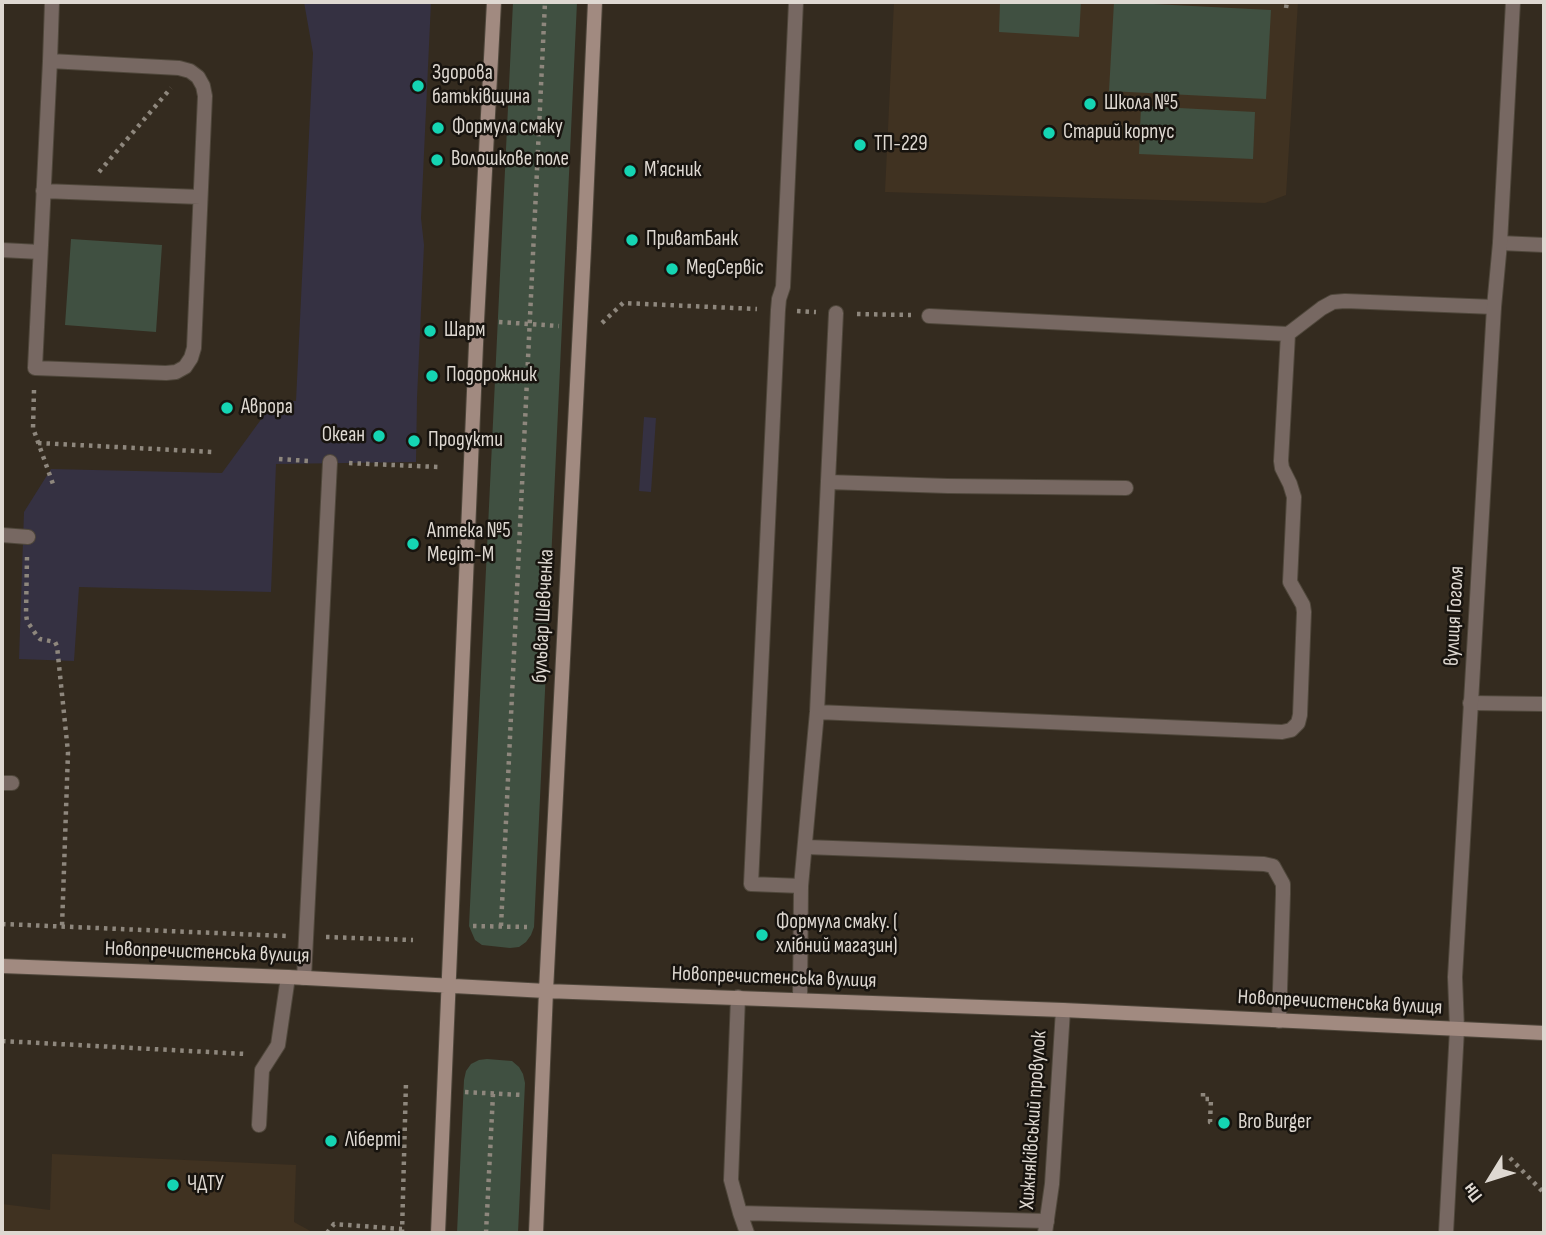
<!DOCTYPE html>
<meta charset="utf-8">
<style>
body{margin:0}
#map{position:relative;width:1546px;height:1235px;overflow:hidden;background:#342b1f;font-family:"Sofia Sans Condensed",sans-serif}
canvas{display:block}
.frame{position:absolute;inset:0;border:4px solid #ded8d1;pointer-events:none}
.north{position:absolute;left:1455px;top:1144px;width:70px;height:70px;-webkit-text-stroke:5px #18140f;paint-order:stroke;rotate:232deg;font-size:19px;font-weight:700;line-height:28px;text-align:center;color:#ded8d1}
.north::after{content:'';display:block;margin:auto;width:24px;height:32px;background:#ded8d1;clip-path:polygon(50% 0,100% 100%,50% 72%,0 100%)}
</style>
<div id="map">
<canvas width="1546" height="1235"></canvas>
<div class="frame"></div>
<div class="north">Пн</div>
</div>
<script>
const c = document.querySelector('canvas').getContext('2d');
c.lineJoin = 'round';
function fillPath(path, color) {
  c.fillStyle = color;
  c.fill(path, 'evenodd');
}
function shape(rows) {
  const path = new Path2D();
  for (const r of rows) {
    path.moveTo(r[0], r[1]);
    for (let i = 2; i < r.length; i += 2) path.lineTo(r[i], r[i + 1]);
  }
  return path;
}
function stroke(path, color, width, dash) {
  c.strokeStyle = color;
  c.lineWidth = width;
  c.lineCap = dash ? 'butt' : 'round';
  c.setLineDash(dash || []);
  c.stroke(path);
}
function write(font, color, halo, rows, align = 'center') {
  c.font = font + ' "Sofia Sans Condensed",sans-serif';
  c.lineWidth = 5;
  c.setLineDash([]);
  c.textBaseline = 'middle';
  c.strokeStyle = halo;
  c.fillStyle = color;
  for (const [text, x, y, turn = 0] of rows) {
    c.save();
    c.translate(x, y);
    c.rotate((+turn || 0) * Math.PI / 180);
    c.textAlign = isNaN(turn) ? turn : align;
    if (halo) c.strokeText(text, 0, 0);
    c.fillText(text, 0, 0);
    c.restore();
  }
}
const commercial = shape([
 [304,2,431,2,421,218,424,245,417,398,416,462,276,464,271,592,79,587,74,661,19,659,24,512,51,469,222,473,265,414,266,400,296,401,313,53],
 [644,417,656,418,651,492,639,491]
]);
const built = shape([
 [894,2,1298,2,1286,195,1265,203,885,192],
 [52,1154,296,1165,294,1222,314,1233,2,1233,2,1204,50,1210]
]);
const green = shape([
 [513,2,577,2,534,927,531,935,526,942,519,947,510,948,482,945,475,940,469,926],
 [1000,2,1081,2,1079,37,999,32],
 [1114,2,1271,10,1266,99,1109,91],
 [1141,106,1255,112,1253,159,1139,154],
 [71,239,162,245,156,332,65,325],
 [487,1059,512,1061,519,1067,523,1074,525,1083,518,1233,457,1233,464,1080,466,1071,471,1064,479,1060]
]);
const path = shape([
 [1286,8,1287,2],
 [99,172,171,88],
 [797,311,816,312],
 [857,314,911,315],
 [499,322,559,326],
 [602,323,623,303,757,309],
 [34,390,33,428,54,487],
 [38,443,213,452],
 [279,459,309,461],
 [349,463,439,467],
 [27,557,26,614,27,621,37,636,40,639,55,642,57,646,68,752,62,927],
 [1542,567,1544,567],
 [2,924,286,936],
 [473,926,527,927],
 [501,926,545,2],
 [326,937,413,940],
 [2,1041,246,1054],
 [465,1092,522,1095],
 [1203,1093,1203,1099,1211,1099,1210,1122,1213,1123],
 [1510,1158,1544,1193],
 [327,1233,334,1224,402,1229],
 [402,1233,406,1082],
 [486,1233,493,1094]
]);
const lane = shape([
 [796,2,783,287,779,299,778,310,751,884,801,886,800,999],
 [50,61,179,68,190,71,198,77,203,86,205,96,194,348,191,358,185,367,176,372,166,373,35,368,50,61],
 [50,61,52,2],
 [43,191,200,197],
 [1500,243,1544,245],
 [2,250,40,252],
 [929,316,1288,334,1322,308,1333,302,1345,301,1494,307],
 [828,482,948,486,1126,488],
 [2,535,28,537],
 [1470,703,1544,704],
 [817,712,1282,732,1291,730,1298,723,1300,715,1304,612,1303,605,1290,582,1294,497,1290,484,1282,468,1281,461,1288,334],
 [2,783,12,783],
 [806,847,1264,864,1273,866,1283,884,1283,894,1279,1021],
 [801,886,817,712,836,313],
 [304,978,330,462],
 [738,997,731,1180,740,1213,1047,1221],
 [259,1125,262,1070,278,1045,288,977],
 [740,1213,747,1233]
]);
const street = shape([
 [1045,1233,1052,1184,1063,1010],
 [1446,1233,1457,1029,1455,977,1494,307,1500,243,1513,2]
]);
const secondary = shape([
 [2,966,288,977,546,991,1063,1010,1544,1033],
 [438,1233,477,321,494,2],
 [536,1233,546,991,584,248,595,2]
]);
const markers = [
 [418,86,7,"#15d5b3"],
 [1090,104,7,"#15d5b3"],
 [438,128,7,"#15d5b3"],
 [1049,133,7,"#15d5b3"],
 [860,145,7,"#15d5b3"],
 [437,160,7,"#15d5b3"],
 [630,171,7,"#15d5b3"],
 [632,240,7,"#15d5b3"],
 [672,269,7,"#15d5b3"],
 [430,331,7,"#15d5b3"],
 [432,376,7,"#15d5b3"],
 [227,408,7,"#15d5b3"],
 [379,436,7,"#15d5b3"],
 [414,441,7,"#15d5b3"],
 [413,544,7,"#15d5b3"],
 [762,935,7,"#15d5b3"],
 [1224,1123,7,"#15d5b3"],
 [331,1141,7,"#15d5b3"],
 [173,1185,7,"#15d5b3"]
];
const poiNames = [
 ["Здорова",432,74],
 ["батьківщина",432,98],
 ["Школа №5",1104,104],
 ["Формула смаку",452,128],
 ["Старий корпус",1063,133],
 ["ТП-229",874,145],
 ["Волошкове поле",451,160],
 ["Мʼясник",644,171],
 ["ПриватБанк",646,240],
 ["МедСервіс",686,269],
 ["Шарм",444,331],
 ["Подорожник",446,376],
 ["Аврора",241,408],
 ["Океан",365,436,"right"],
 ["Продукти",428,441],
 ["Аптека №5",427,532],
 ["Медіт-М",427,556],
 ["Формула смаку. (",776,923],
 ["хлібний магазин)",776,947],
 ["Bro Burger",1238,1123],
 ["Ліберті",345,1141],
 ["ЧДТУ",187,1185]
];
const streetNames = [
 ["бульвар Шевченка",544,616,-87],
 ["вулиця Гоголя",1455,616,-87],
 ["Новопречистенська вулиця",207,953,2],
 ["Новопречистенська вулиця",774,978,2],
 ["Новопречистенська вулиця",1340,1003,3],
 ["Хижняківський провулок",1034,1120,-86]
];
fillPath(commercial, '#353142');
fillPath(built, '#403221');
fillPath(green, '#405041');
stroke(lane, '#4f473b', 16);
stroke(street, '#4f473b', 16);
stroke(secondary, '#4f473b', 16);
stroke(path, '#8e877d', 4.5, [3.5, 5]);
stroke(lane, '#776862', 14);
stroke(street, '#776862', 14);
stroke(secondary, '#a18a80', 14);
for (const [x, y, r, color] of markers) {
  const dot = new Path2D();
  dot.arc(x, y, r, 0, 2 * Math.PI);
  c.fillStyle = color;
  c.fill(dot);
  stroke(dot, '#18140f', 2.5);
}
write('21px', '#ded8d1', '#18140f', poiNames, 'left');
write('21px', '#ded8d1', '#18140f', streetNames);
</script>
